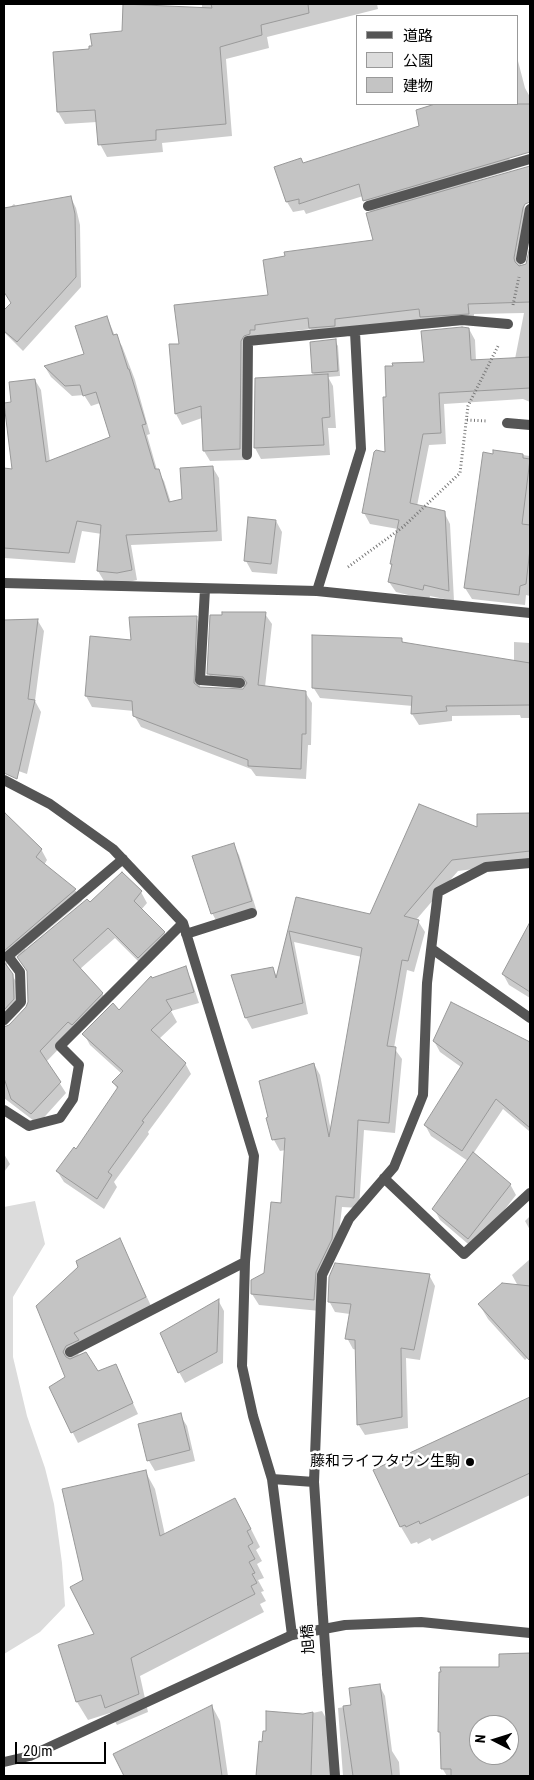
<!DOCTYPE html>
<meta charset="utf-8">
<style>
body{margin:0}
#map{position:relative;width:534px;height:1780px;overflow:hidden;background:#fff;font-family:"Roboto Condensed","Noto Sans JP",sans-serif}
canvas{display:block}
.frame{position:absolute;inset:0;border:5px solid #000;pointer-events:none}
.legend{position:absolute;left:356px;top:15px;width:162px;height:90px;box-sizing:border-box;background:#fff;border:1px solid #999;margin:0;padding:6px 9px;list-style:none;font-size:15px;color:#000}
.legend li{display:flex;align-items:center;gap:10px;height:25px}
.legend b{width:25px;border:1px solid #999}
.north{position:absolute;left:469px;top:1715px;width:50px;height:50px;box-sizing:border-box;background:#fff;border:1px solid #999;border-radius:50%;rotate:275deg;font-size:14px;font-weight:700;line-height:20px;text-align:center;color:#000}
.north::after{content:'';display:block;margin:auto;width:18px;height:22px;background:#000;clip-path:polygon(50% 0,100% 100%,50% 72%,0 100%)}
.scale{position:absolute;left:15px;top:1742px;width:91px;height:22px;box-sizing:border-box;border:2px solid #000;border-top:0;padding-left:6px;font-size:15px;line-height:18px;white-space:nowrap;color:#000;-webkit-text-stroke:4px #fff;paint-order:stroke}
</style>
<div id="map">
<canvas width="534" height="1780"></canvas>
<div class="frame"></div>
<ul class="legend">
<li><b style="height:6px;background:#555"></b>道路</li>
<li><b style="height:14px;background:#dcdcdc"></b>公園</li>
<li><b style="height:14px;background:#c4c4c4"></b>建物</li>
</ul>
<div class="north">N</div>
<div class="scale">20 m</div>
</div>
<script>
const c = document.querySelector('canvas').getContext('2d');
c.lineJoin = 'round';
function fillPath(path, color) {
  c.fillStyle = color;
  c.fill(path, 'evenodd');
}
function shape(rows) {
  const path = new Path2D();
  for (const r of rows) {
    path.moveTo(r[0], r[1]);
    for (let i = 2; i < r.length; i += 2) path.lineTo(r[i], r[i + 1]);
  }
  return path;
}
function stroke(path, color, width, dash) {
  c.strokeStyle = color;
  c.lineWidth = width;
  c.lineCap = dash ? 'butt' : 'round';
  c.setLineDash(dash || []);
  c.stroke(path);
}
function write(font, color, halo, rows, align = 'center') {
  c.font = font + ' "Roboto Condensed","Noto Sans JP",sans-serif';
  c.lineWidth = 5;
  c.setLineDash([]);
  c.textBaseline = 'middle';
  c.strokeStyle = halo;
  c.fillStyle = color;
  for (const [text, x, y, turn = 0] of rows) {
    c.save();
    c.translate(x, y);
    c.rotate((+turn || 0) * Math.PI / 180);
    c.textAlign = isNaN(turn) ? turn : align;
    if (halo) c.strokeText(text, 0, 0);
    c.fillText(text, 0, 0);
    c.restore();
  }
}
const green = shape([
 [35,1201,45,1244,13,1297,13,1357,27,1416,45,1468,54,1504,62,1563,65,1606,40,1632,4,1654,4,1207]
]);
const shadow = shape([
 [202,4,377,4,378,9,267,37,269,48,226,59,232,136,162,143,163,152,107,157,100,144,97,122,65,124,58,112,90,50,123,32,202,9],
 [518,61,525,88,530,97,530,141,507,148,512,170,471,182,471,184,522,197,528,222,521,266,527,265,530,251,530,402,523,399,444,404,446,444,429,445,417,506,444,512,450,524,454,601,430,596,429,600,396,592,389,582,393,567,391,564,398,529,370,524,364,513,387,453,388,398,426,363,469,329,475,340,476,361,515,359,524,313,474,314,474,324,316,339,311,329,260,335,247,352,246,460,210,461,204,451,202,418,182,425,176,414,170,345,180,345,269,296,375,241,371,212,363,196,306,214,304,210,293,212,287,202,303,165,421,127,418,111,438,104,518,104],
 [71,198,76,208,80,225,81,287,23,351,4,332,4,317,8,312,12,303,4,290,4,272,11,268,4,258,4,212,14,204,17,207],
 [107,317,115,336,122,346,135,380,150,434,147,435,157,470,164,481,171,503,184,500,213,468,219,478,222,541,131,545,137,580,124,583,104,581,98,571,102,534,82,531,75,563,5,558,4,555,4,469,13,471,13,403,35,380,41,390,50,462,111,438,100,403,91,406,84,395,72,396,51,377,45,367,86,355],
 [335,341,338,346,340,376,328,377,333,386,336,428,328,428,330,455,261,459,255,448,256,379,315,376,313,373,311,343],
 [494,451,530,456,530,596,526,595,525,605,472,599,465,588,484,454,494,455],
 [276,521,282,532,277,574,252,572,246,561],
 [265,614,272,624,265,687,305,692,312,703,311,745,308,745,306,779,256,776,251,769,141,727,134,715,134,711,92,707,86,696,132,642,196,617,202,628,200,688,240,691,248,687,215,684,208,673],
 [4,621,38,621,44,631,35,701,41,712,27,774,4,766],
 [401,639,404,644,514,661,514,642,530,643,530,718,521,718,520,715,452,716,452,721,419,725,412,714,413,706,320,698,313,687],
 [4,810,8,817,41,849,47,860,44,865,75,890,82,901,25,949,26,951,90,904,141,892,147,903,141,910,164,932,170,943,145,968,115,938,80,969,102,993,109,1004,75,1032,46,1062,66,1093,38,1124,4,1098,4,1029,9,1026,29,1005,28,972,18,955,7,964,8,969,19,986,20,1011,4,1027],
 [530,814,530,862,458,871,416,920,418,921,425,932,414,972,407,970,394,1048,402,1059,395,1133,364,1130,359,1208,342,1207,337,1251,321,1284,320,1311,259,1305,252,1294,265,1274,282,1205,286,1150,280,1151,274,1140,267,1118,314,1064,320,1075,331,1131,362,957,294,942,308,1014,252,1029,246,1018,232,976,272,968,278,978,297,898,371,916,479,829,478,815],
 [233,844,239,855,257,912,218,924,212,913],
 [517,950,530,962,530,998,509,985,503,974],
 [185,968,191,979,199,1003,171,1011,177,1022,159,1039,185,1063,191,1074,148,1132,149,1134,114,1182,117,1187,104,1209,64,1182,57,1171,77,1151,118,1090,113,1082,122,1074,90,1045,84,1034,119,1012,151,979],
 [451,1004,530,1043,530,1129,529,1131,503,1109,473,1154,510,1184,516,1195,474,1249,440,1220,434,1209,468,1161,431,1136,425,1125,461,1067,440,1052,434,1041],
 [4,1154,10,1164,4,1172],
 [530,1216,530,1230,525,1221],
 [120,1240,152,1308,80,1344,84,1351,78,1354,98,1372,116,1366,138,1414,78,1443,50,1387,66,1377,37,1306],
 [530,1259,530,1355,525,1360,488,1319,479,1304,518,1286,512,1275],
 [429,1275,435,1286,420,1360,406,1358,408,1428,365,1435,358,1424,357,1350,353,1349,347,1338,350,1314,335,1312,329,1301],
 [218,1300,224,1311,223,1363,185,1383,179,1372],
 [530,1397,530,1495,432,1541,430,1538,418,1544,417,1542,411,1544,401,1527,375,1470],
 [180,1415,187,1426,195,1461,155,1471,149,1461,140,1425],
 [145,1471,155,1489,165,1535,245,1517,260,1547,256,1550,262,1561,257,1564,264,1578,258,1580,264,1591,261,1592,266,1601,260,1604,264,1612,140,1676,148,1712,117,1725,110,1713,88,1720,77,1702,60,1646,96,1635,84,1581],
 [530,1654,530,1776,447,1776,442,1768,442,1735,440,1732,500,1668,500,1655],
 [479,1725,509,1725,509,1755,479,1755],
 [379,1685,385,1696,392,1751,399,1762,400,1776,343,1776,338,1708,352,1706],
 [212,1706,220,1721,228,1776,126,1776,114,1754],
 [322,1711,328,1722,332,1776,261,1776,262,1742,267,1732,303,1715]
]);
const building = shape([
 [123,4,212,8,211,4,308,4,309,13,261,25,262,35,220,47,226,124,156,130,156,140,98,145,95,110,57,112,53,52,89,49,89,46,92,46,90,34,122,31,123,4],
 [435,104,530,104,530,152,363,201,359,184,299,204,299,199,286,202,274,167,301,158,303,163,419,126,416,110,435,104],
 [530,166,530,202,525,204,523,208,514,258,515,262,519,266,526,264,530,246,530,302,468,304,469,314,420,317,419,309,335,319,335,326,309,328,308,318,255,325,255,330,250,330,250,334,244,336,241,341,240,449,203,451,201,406,175,414,169,344,179,344,174,305,268,295,263,260,285,256,284,252,373,240,366,213,530,166],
 [71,196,75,214,76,277,17,342,4,331,4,310,11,303,4,292,4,208,71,196],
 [107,316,113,335,117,334,128,369,129,369,146,424,142,425,155,469,159,469,169,502,182,499,180,468,213,466,217,531,126,535,132,570,117,573,97,571,101,525,77,521,69,553,4,548,4,468,12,469,4,403,11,402,9,382,35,379,46,462,110,437,96,392,83,396,80,385,65,386,44,366,84,354,75,326,107,316],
 [462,327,469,328,471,360,530,357,530,388,439,393,441,433,423,434,410,503,445,511,449,591,424,585,423,590,388,582,392,564,390,564,399,520,362,513,374,452,376,450,385,452,383,397,386,397,385,366,393,366,392,363,424,362,421,331,462,327],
 [336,339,338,371,312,373,310,342,336,339],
 [328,374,330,417,322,418,324,445,254,448,255,378,328,374],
 [493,450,523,454,523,458,530,459,522,524,530,525,530,549,526,584,520,586,519,595,464,588,483,452,493,454,493,450],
 [248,517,276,520,271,564,244,561,248,517],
 [222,612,266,612,258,685,306,691,306,734,302,734,301,769,248,766,248,760,133,716,132,701,85,696,90,636,131,640,129,617,197,616,194,683,199,687,243,689,247,683,243,677,207,674,210,615,222,615,222,612],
 [38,619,28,699,35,700,17,779,4,773,4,620,38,619],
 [312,635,402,638,402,642,530,663,530,705,446,706,447,711,411,714,412,696,312,688,312,635],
 [419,804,477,827,477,814,530,813,530,851,452,860,404,916,419,920,408,961,402,960,387,1046,396,1047,389,1123,358,1120,354,1198,336,1196,332,1239,316,1272,314,1300,251,1294,251,1280,264,1273,271,1202,281,1203,285,1138,272,1140,266,1118,268,1117,259,1081,314,1063,329,1137,362,948,289,931,303,1003,245,1018,231,975,273,967,276,978,296,897,370,914,419,804],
 [4,812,42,849,36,857,76,889,4,951,4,812],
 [234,843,252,901,211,914,192,856,234,843],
 [122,872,142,891,134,901,165,932,138,958,108,928,73,960,103,993,72,1025,68,1022,40,1051,61,1082,31,1114,11,1099,4,1078,4,1027,9,1025,26,1007,28,1002,27,971,17,957,87,899,90,902,122,872],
 [530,922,530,992,502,974,530,922],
 [4,962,13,974,14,999,4,1010,4,962],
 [186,966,194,992,166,1000,172,1010,151,1030,186,1063,142,1121,144,1122,108,1172,112,1175,97,1199,56,1171,74,1147,76,1149,118,1087,112,1082,123,1071,82,1034,113,1003,119,1010,151,976,152,978,186,966],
 [451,1002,530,1042,530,1128,496,1099,462,1151,424,1125,463,1063,433,1041,451,1002],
 [473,1152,511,1184,468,1239,432,1209,473,1152],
 [120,1238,146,1297,74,1333,79,1340,66,1346,63,1352,66,1357,70,1359,86,1352,98,1371,116,1364,133,1403,71,1433,49,1387,65,1377,36,1306,78,1267,76,1261,120,1238],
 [335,1263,430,1274,414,1350,401,1348,402,1417,357,1425,355,1340,345,1339,351,1304,328,1302,329,1277,335,1263],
 [502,1283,530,1286,530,1361,478,1304,502,1283],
 [219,1299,217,1352,178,1373,160,1333,219,1299],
 [530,1397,530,1473,420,1524,419,1521,406,1527,405,1525,400,1527,373,1470,530,1397],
 [181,1413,190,1450,147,1461,138,1424,181,1413],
 [146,1470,160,1536,235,1498,251,1529,247,1531,253,1543,248,1546,255,1559,249,1562,255,1573,252,1574,257,1583,251,1586,255,1594,131,1658,139,1694,105,1708,101,1695,76,1702,58,1645,94,1634,70,1587,83,1580,62,1489,146,1470],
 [530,1653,530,1776,451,1776,451,1769,441,1769,440,1732,438,1732,439,1672,441,1672,440,1667,499,1667,499,1654,530,1653],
 [479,1725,509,1725,509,1755,479,1755,479,1725],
 [380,1684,392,1776,353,1776,343,1706,351,1705,349,1688,380,1684],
 [212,1705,222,1776,124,1776,113,1754,212,1705],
 [266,1711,303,1714,313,1712,311,1776,256,1776,259,1741,262,1742,263,1731,266,1731,266,1711]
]);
const path = shape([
 [513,305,519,277],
 [467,420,488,421],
 [348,567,403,527,460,473,468,406,499,344]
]);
const service = shape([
 [368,206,530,159]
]);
const minor = shape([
 [521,259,530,209],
 [507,423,530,425],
 [247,455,248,341,462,320,508,324],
 [4,583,317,591,530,613],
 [205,589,200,680,240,683],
 [317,591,361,449,355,332],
 [4,780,50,804,113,849,183,923,254,1156,245,1262,242,1366,253,1416,272,1479,292,1635],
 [186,934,252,913],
 [432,949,530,1018],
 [4,1020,21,1002,20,972,8,956,123,859],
 [4,1110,29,1126,60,1118,73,1099,79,1065,60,1046,183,923],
 [384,1178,464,1254,530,1193],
 [70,1352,245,1262],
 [272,1479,314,1482],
 [322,1603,314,1482,322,1275,349,1219,394,1167,423,1095,427,983,438,892,486,867,530,863],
 [327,1673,335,1776]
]);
const tertiary = shape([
 [4,1762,30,1756,292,1635,345,1625,421,1622,530,1633]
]);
const minorBridge = shape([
 [322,1603,327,1673]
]);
const markers = [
 [470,1462,5,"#000"]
];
const poiNames = [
 ["藤和ライフタウン生駒",460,1462]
];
const streetNames = [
 ["旭橋",309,1639,-94]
];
fillPath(green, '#dcdcdc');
fillPath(shadow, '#0003');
fillPath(building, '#c4c4c4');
stroke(building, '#999', 1);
stroke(path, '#777', 3, [1, 2.5]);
stroke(service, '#555', 10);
stroke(minor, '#555', 10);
stroke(tertiary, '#555', 10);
stroke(minorBridge, '#555', 10);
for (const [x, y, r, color] of markers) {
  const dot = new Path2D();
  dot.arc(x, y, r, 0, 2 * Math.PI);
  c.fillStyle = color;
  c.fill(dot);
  stroke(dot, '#fff', 2);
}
write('15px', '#000', '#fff', poiNames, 'right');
write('15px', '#000', '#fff', streetNames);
</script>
